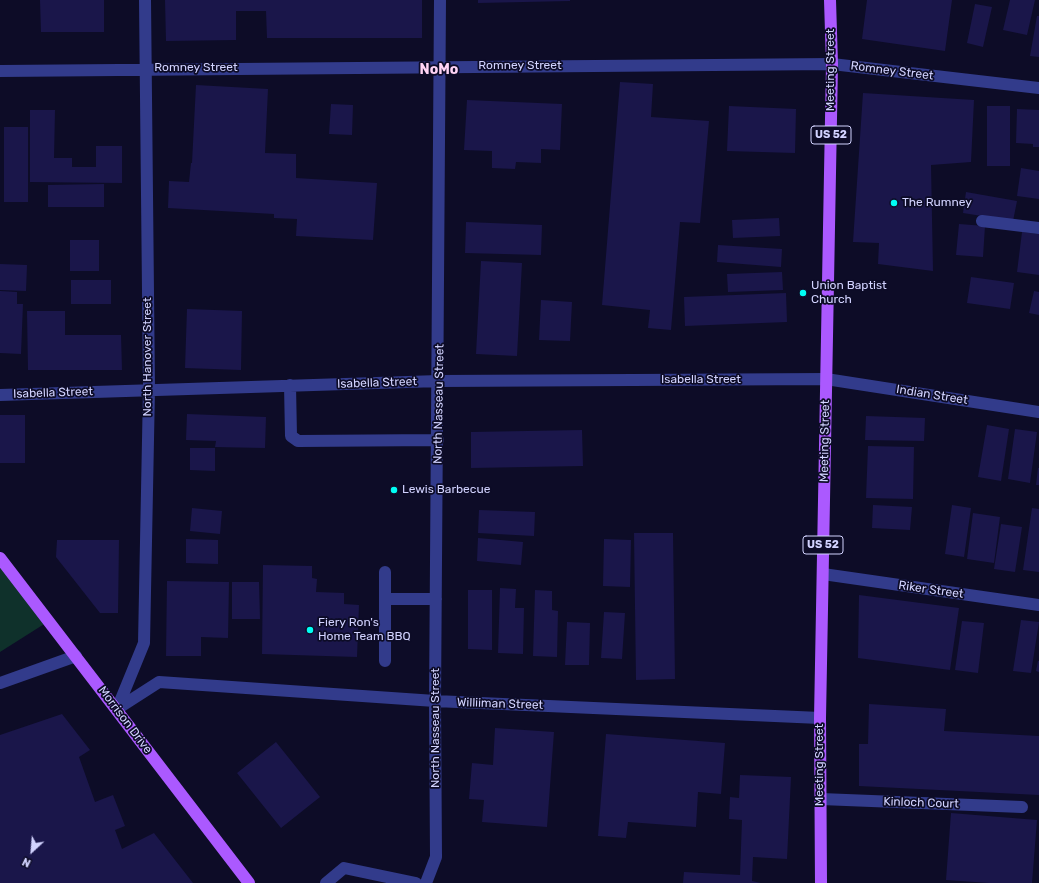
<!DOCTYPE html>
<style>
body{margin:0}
#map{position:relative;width:1039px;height:883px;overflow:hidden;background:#0d0c27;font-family:Rubik,sans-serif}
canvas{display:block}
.north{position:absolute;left:12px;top:831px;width:40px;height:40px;-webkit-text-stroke:3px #0d0c27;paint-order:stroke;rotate:206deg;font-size:11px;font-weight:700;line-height:16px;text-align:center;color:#d2d3ff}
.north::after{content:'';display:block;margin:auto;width:14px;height:18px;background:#d2d3ff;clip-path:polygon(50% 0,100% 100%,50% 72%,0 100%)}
</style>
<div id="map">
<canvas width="1039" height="883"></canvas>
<div class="north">N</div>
</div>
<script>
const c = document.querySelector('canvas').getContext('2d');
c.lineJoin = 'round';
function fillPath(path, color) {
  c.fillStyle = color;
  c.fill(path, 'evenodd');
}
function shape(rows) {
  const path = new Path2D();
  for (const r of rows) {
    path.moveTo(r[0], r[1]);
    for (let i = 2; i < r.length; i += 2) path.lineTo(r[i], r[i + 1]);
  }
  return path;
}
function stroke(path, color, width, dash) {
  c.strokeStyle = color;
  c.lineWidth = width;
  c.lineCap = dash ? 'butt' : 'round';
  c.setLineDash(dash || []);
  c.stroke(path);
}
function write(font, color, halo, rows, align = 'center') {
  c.font = font + ' Rubik,sans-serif';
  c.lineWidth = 3.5;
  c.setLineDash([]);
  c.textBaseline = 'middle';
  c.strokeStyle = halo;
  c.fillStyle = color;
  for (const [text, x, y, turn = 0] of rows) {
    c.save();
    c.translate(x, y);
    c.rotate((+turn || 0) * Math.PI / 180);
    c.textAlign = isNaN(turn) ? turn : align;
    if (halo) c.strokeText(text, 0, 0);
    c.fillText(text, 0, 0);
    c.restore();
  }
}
const green = shape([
 [0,558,49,621,0,652]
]);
const building = shape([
 [40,0,104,0,104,32,41,32],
 [165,0,422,0,422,38,267,38,266,11,236,11,236,40,166,41],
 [478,0,570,0,570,1,478,3],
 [867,0,952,0,945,51,862,39],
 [1010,0,1035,0,1027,35,1003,30],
 [975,4,992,7,983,47,967,43],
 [1037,16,1039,16,1039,57,1030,56],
 [620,82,653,84,651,117,709,121,700,223,680,222,671,330,648,328,650,310,602,305],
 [196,85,268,89,265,153,296,154,296,178,377,183,373,240,296,236,297,219,274,218,274,214,168,208,169,181,189,182,191,163,192,163],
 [863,93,974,100,971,162,931,165,933,271,878,264,879,243,853,242],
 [467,100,562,104,560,150,541,149,541,163,516,162,515,169,492,168,492,151,464,150],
 [331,104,353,105,352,135,329,134],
 [729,106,796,109,795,153,727,151],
 [987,106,1010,106,1010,166,987,166],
 [1017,109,1039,110,1039,147,1033,147,1033,144,1016,143],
 [30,110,55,110,54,158,72,158,72,167,96,167,96,146,122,146,122,183,30,182],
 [4,127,28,127,28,202,4,202],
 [1021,168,1039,171,1039,199,1017,196],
 [104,184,104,207,48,207,48,185],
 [966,192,1017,201,1013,221,963,213],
 [779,218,780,236,733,238,732,220],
 [466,222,542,225,541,255,465,253],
 [959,224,985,226,983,257,956,255],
 [1022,232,1039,234,1039,275,1017,272],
 [70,240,99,240,99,271,70,271],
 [718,245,782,249,781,267,717,262],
 [481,261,522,263,517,356,476,354],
 [0,264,27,265,26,291,0,290],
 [782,272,783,290,728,292,727,274],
 [971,277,1014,283,1010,309,967,303],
 [71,280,111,280,111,304,71,304],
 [0,291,17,292,17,304,23,304,21,354,0,353],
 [1034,291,1039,292,1039,315,1029,313],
 [786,293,787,322,685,326,684,297],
 [541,300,572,302,570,341,539,340],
 [187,309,242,311,241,370,185,368],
 [27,311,65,311,65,335,121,335,122,370,28,370],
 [187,414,266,417,265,448,215,447,216,441,186,440],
 [0,415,25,415,25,463,0,463],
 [866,416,925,418,924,441,865,440],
 [987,425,1009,429,1001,481,978,477],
 [1015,429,1037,432,1030,483,1008,479],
 [582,430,583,466,471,468,471,432],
 [868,446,914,447,913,499,866,498],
 [190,448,215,448,215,471,190,470],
 [1038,468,1039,468,1039,485,1036,485],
 [873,505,912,507,910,530,872,528],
 [952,505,971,508,964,557,945,554],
 [192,508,222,511,220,534,190,531],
 [1032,508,1039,509,1039,572,1023,570],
 [479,510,535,512,534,536,478,533],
 [973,513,1000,517,994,563,967,559],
 [1001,524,1022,527,1015,572,994,569],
 [634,533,673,533,675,679,636,680],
 [478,538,523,542,521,565,477,561],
 [186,539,218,540,218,564,186,563],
 [604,539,631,540,630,587,603,586],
 [57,540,119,540,118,613,100,613,56,557],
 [263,565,312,566,312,578,317,579,316,592,344,593,344,604,359,605,357,657,262,654],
 [167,581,229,582,228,638,201,637,201,656,166,656],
 [232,582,259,582,260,619,232,619],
 [500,588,516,589,515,608,524,608,523,654,498,653],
 [468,590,492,590,492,650,468,649],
 [535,590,552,591,552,610,558,611,557,657,533,656],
 [859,595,959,608,950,670,858,658],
 [604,612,625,613,622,659,601,658],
 [1021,620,1039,622,1031,673,1013,671],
 [962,621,984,623,978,673,955,670],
 [567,622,590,623,589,665,565,665],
 [1038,661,1039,661,1039,672,1036,671],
 [869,704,946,709,944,731,1039,736,1039,795,859,786,859,744,868,744],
 [62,714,90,750,79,757,95,802,113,795,125,826,115,830,122,849,154,833,193,883,0,883,0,735],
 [495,728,554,732,547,827,482,822,484,800,469,799,472,763,493,765],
 [606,734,725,743,721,794,698,792,696,827,628,822,626,838,598,836],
 [276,742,320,797,281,828,237,773],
 [740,775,791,777,787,859,753,857,752,881,761,883,683,883,684,872,740,875,742,820,729,819,730,797,739,798],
 [951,813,1037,820,1032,883,989,883,946,880]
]);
const minor = shape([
 [0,71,832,64,1039,88],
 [982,221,1039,228],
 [290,385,291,436,298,441,438,440],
 [0,395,439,381,826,379,1039,412],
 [385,572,385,599],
 [823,574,1039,605],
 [385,661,385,599,436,599],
 [0,683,76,656],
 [117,709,144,643,149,389,145,0],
 [117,709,159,682,435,701,820,718],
 [821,799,1022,807],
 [326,883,344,868,416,883],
 [426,883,436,857,435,701,440,0]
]);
const major = shape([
 [0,558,249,883],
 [821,883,820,718,832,64,830,0]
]);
const markers = [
 [894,203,4,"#00fdf4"],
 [803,293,4,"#00fdf4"],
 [394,490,4,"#00fdf4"],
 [310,630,4,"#00fdf4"]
];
const shields = [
 [831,135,40],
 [823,545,40]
];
const shieldNames = [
 ["US 52",831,135],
 ["US 52",823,545]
];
const streetNames = [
 ["Romney Street",520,66],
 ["Romney Street",196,68],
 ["Meeting Street",831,70,-90],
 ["Romney Street",892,71,7],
 ["North Hanover Street",148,357,-90],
 ["Isabella Street",701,380],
 ["Isabella Street",377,383,-2],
 ["Isabella Street",53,393,-2],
 ["Indian Street",932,395,9],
 ["North Nasseau Street",439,404,-89],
 ["Meeting Street",825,441,-89],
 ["Riker Street",931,590,8],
 ["Williiman Street",500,704,2],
 ["Morrison Drive",125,720,53],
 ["North Nasseau Street",436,728,-90],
 ["Meeting Street",820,765,-90],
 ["Kinloch Court",921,803,2]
];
const poiNames = [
 ["The Rumney",902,203],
 ["Union Baptist",811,286],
 ["Church",811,300],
 ["Lewis Barbecue",402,490],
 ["Fiery Ron's",318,623],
 ["Home Team BBQ",318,637]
];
const quarterNames = [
 ["NoMo",439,70]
];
fillPath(green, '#0f312b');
fillPath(building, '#1a164a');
stroke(minor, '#323b8b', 12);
stroke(major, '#ab59ff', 12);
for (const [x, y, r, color] of markers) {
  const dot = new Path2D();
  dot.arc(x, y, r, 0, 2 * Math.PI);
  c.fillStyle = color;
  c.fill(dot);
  stroke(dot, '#0d0c27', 1.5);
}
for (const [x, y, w] of shields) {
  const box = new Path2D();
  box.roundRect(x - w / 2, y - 9, w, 18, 3);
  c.fillStyle = '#0d0c27';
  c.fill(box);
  stroke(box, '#d2d3ff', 1);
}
write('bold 11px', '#d2d3ff', null, shieldNames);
write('12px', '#d2d3ff', '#0d0c27', streetNames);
write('12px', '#d2d3ff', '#0d0c27', poiNames, 'left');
write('bold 14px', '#ffd4f5', '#0d0c27', quarterNames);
</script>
